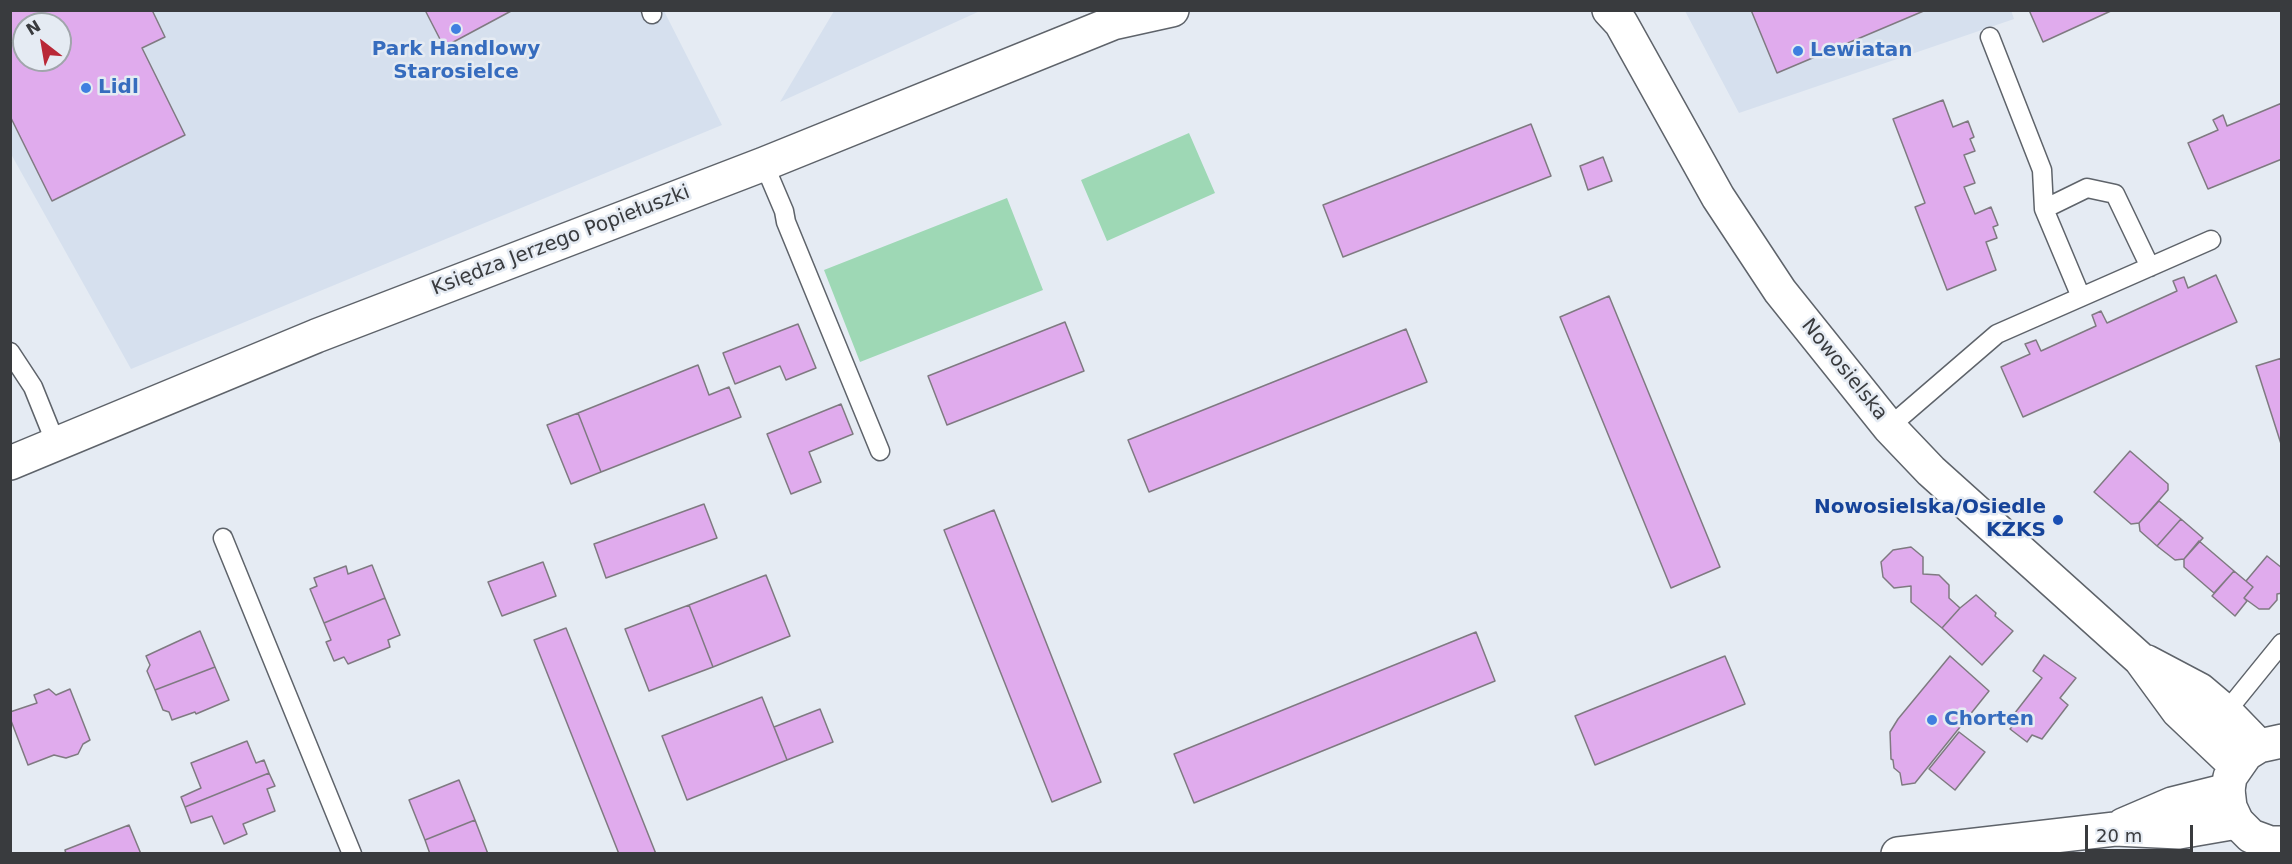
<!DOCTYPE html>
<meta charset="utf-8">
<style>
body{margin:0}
#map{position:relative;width:2292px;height:864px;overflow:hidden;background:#e5ebf3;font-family:"DejaVu Sans",sans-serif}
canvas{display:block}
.frame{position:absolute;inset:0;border:12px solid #393b3e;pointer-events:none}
.north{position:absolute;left:12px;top:12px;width:60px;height:60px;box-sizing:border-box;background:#e5ebf3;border:2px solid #a0a5ab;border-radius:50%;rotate:329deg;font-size:16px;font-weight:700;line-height:24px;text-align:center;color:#393b3e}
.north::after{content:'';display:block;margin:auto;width:21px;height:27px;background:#b92837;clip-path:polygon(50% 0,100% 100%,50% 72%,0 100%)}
.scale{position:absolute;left:2085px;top:825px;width:108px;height:27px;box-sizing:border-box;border:3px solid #393b3e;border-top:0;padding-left:8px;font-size:18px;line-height:21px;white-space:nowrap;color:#393b3e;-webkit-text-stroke:4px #e5ebf3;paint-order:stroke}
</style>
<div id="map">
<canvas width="2292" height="864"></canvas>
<div class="frame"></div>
<div class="north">N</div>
<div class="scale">20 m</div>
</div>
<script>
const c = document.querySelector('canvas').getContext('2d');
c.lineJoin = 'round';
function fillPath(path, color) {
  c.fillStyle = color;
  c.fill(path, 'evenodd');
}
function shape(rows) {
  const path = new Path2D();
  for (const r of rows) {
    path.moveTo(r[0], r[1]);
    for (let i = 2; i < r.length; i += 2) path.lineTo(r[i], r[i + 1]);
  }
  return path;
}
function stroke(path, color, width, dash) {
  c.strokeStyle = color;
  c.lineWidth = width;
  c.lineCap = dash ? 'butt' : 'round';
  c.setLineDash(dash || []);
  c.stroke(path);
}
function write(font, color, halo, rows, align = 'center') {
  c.font = font + ' "DejaVu Sans",sans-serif';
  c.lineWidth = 5;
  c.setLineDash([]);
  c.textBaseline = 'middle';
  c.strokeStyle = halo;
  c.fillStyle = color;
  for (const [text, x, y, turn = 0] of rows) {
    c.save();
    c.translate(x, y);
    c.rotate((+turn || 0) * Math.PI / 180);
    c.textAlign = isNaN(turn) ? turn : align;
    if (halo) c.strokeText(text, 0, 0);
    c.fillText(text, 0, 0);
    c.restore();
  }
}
const built = shape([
 [2011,10,2014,19,1739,113,1685,11],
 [10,11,664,11,722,125,131,369,11,154],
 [24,24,60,24,60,60,24,60],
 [834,11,834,10,980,11,780,102]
]);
const green = shape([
 [1189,133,1215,193,1107,241,1081,180],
 [1007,198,1043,290,860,362,824,270]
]);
const building = shape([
 [10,10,152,10,165,37,142,48,185,135,52,201,10,116,10,10],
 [24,24,60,24,60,60,24,60,24,24],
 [425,10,513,10,444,47,425,10],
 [1751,10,1926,10,1777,73,1751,10],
 [2029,10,2113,10,2043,42,2029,10],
 [1943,100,1953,127,1968,121,1974,137,1970,139,1975,151,1964,155,1975,183,1964,187,1975,214,1991,207,1998,225,1993,227,1997,238,1986,242,1996,270,1947,290,1915,207,1925,203,1893,119,1943,100],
 [2282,103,2282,159,2208,189,2188,143,2218,130,2213,120,2223,115,2227,126,2282,103],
 [1531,124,1551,176,1343,257,1323,205,1531,124],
 [1603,157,1612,181,1588,190,1580,166,1603,157],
 [2216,275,2237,322,2023,417,2001,367,2030,354,2025,344,2036,340,2041,351,2096,326,2092,315,2101,311,2107,323,2177,291,2173,281,2178,279,2184,277,2188,288,2216,275],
 [1609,296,1720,567,1671,588,1560,317,1609,296],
 [1065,322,1084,371,947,425,928,376,1065,322],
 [798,324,816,368,786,380,780,366,735,384,723,353,798,324],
 [1406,329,1427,382,1149,492,1128,440,1406,329],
 [2282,358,2282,447,2256,366,2282,358],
 [698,365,709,395,729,387,741,417,601,472,578,413,698,365],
 [841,404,853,434,809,452,821,482,791,494,767,434,841,404],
 [578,413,601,472,571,484,547,425,578,413],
 [2130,451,2168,484,2168,490,2139,523,2131,524,2094,492,2130,451],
 [2159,501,2181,519,2157,546,2140,531,2139,523,2159,501],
 [704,504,717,538,606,578,594,544,704,504],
 [994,510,1101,782,1052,802,944,530,994,510],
 [2181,519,2203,538,2184,559,2175,560,2157,546,2181,519],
 [2199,541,2234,571,2214,593,2184,567,2184,559,2199,541],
 [1911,547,1923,557,1923,574,1939,575,1949,585,1949,598,1960,608,1942,628,1911,602,1911,586,1894,588,1883,577,1881,562,1893,550,1911,547],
 [2267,556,2282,568,2282,593,2277,594,2277,600,2269,609,2259,609,2244,598,2253,587,2246,581,2267,556],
 [543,562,556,596,502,616,488,582,543,562],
 [372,565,385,598,324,623,310,589,317,586,314,578,346,566,348,574,372,565],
 [2234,571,2253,587,2244,598,2247,601,2235,616,2212,596,2234,571],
 [766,575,790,636,713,667,689,605,766,575],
 [1976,595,1996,613,1995,616,2013,631,1982,665,1942,628,1960,608,1976,595],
 [385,598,400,635,388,640,390,647,348,664,344,657,334,661,326,642,331,640,324,623,385,598],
 [689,605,713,667,649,691,625,629,689,605],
 [566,628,656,854,619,854,534,640,566,628],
 [200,631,215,667,155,690,147,671,150,665,146,656,200,631],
 [1476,632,1495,681,1194,803,1174,754,1476,632],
 [2044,655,2076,678,2060,698,2068,705,2042,739,2032,735,2027,742,2010,729,2017,721,2011,718,2042,678,2033,671,2044,655],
 [1725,656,1745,704,1595,765,1575,716,1725,656],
 [1950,656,1989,691,1915,783,1902,785,1900,773,1894,768,1893,760,1891,759,1890,732,1898,719,1950,656],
 [215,667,229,700,196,714,195,712,172,720,169,712,163,710,155,690,215,667],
 [49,689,56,695,70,689,90,740,83,744,78,754,66,758,54,755,28,765,10,718,10,712,37,703,34,695,49,689],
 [762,697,787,760,687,800,662,736,762,697],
 [820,709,833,742,787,760,774,727,820,709],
 [1959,732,1985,752,1955,790,1929,769,1959,732],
 [247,741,256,763,264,760,269,773,185,807,181,797,201,788,191,763,247,741],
 [269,773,275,786,267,789,275,811,243,824,247,834,224,844,212,816,191,823,185,807,269,773],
 [459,780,475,820,425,840,409,800,459,780],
 [475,820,488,854,430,854,425,840,475,820],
 [129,825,141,854,66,854,65,850,129,825]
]);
const service = shape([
 [651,10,652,14],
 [1990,37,2042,170,2044,209,2081,297],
 [764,164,784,211,786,222,880,451],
 [2044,209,2087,188,2115,194,2150,267],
 [10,352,33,387,56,444],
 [1889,427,1997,334,2211,240],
 [223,538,352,854],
 [2226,712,2282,643]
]);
const minor = shape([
 [2123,825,2172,804,2228,790],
 [1898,854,2115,829,2179,832,2237,822]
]);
const tertiary = shape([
 [1609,10,1621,23,1718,197,1780,291,1889,427,1931,471,2140,659,2178,711,2236,766],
 [10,463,316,336,764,164,1113,23,1172,10],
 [2147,662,2200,690,2226,712,2259,746],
 [2282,741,2259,746,2246,754,2230,777,2228,790,2230,807,2237,822,2251,836,2270,843,2282,843]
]);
const markers = [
 [456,29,6,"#3f7fe0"],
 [1798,51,6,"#3f7fe0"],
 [86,88,6,"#3f7fe0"],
 [2058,520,6,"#1a4fb4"],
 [1932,720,6,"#3f7fe0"]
];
const shopNames = [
 ["Park Handlowy",456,50,"center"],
 ["Starosielce",456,73,"center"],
 ["Lewiatan",1810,51],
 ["Lidl",98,88],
 ["Chorten",1944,720]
];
const streetNames = [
 ["Księdza Jerzego Popiełuszki",561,241,-21],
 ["Nowosielska",1844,370,51]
];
const transitNames = [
 ["Nowosielska/Osiedle",2046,508],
 ["KZKS",2046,531]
];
fillPath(built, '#d6e0ee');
fillPath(green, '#9ed8b5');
fillPath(building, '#e0abed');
stroke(building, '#7f7a81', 1.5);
stroke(service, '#5e636a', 21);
stroke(minor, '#5e636a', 36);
stroke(tertiary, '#5e636a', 36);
stroke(service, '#fff', 18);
stroke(minor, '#fff', 33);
stroke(tertiary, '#fff', 33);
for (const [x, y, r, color] of markers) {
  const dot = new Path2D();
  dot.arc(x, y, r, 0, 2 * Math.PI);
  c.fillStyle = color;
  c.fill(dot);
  stroke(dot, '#e5ebf3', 2);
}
write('bold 20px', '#366cbe', '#e5ebf3', shopNames, 'left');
write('20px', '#393b3e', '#e5ebf3', streetNames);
write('bold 20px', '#164399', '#e5ebf3', transitNames, 'right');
</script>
